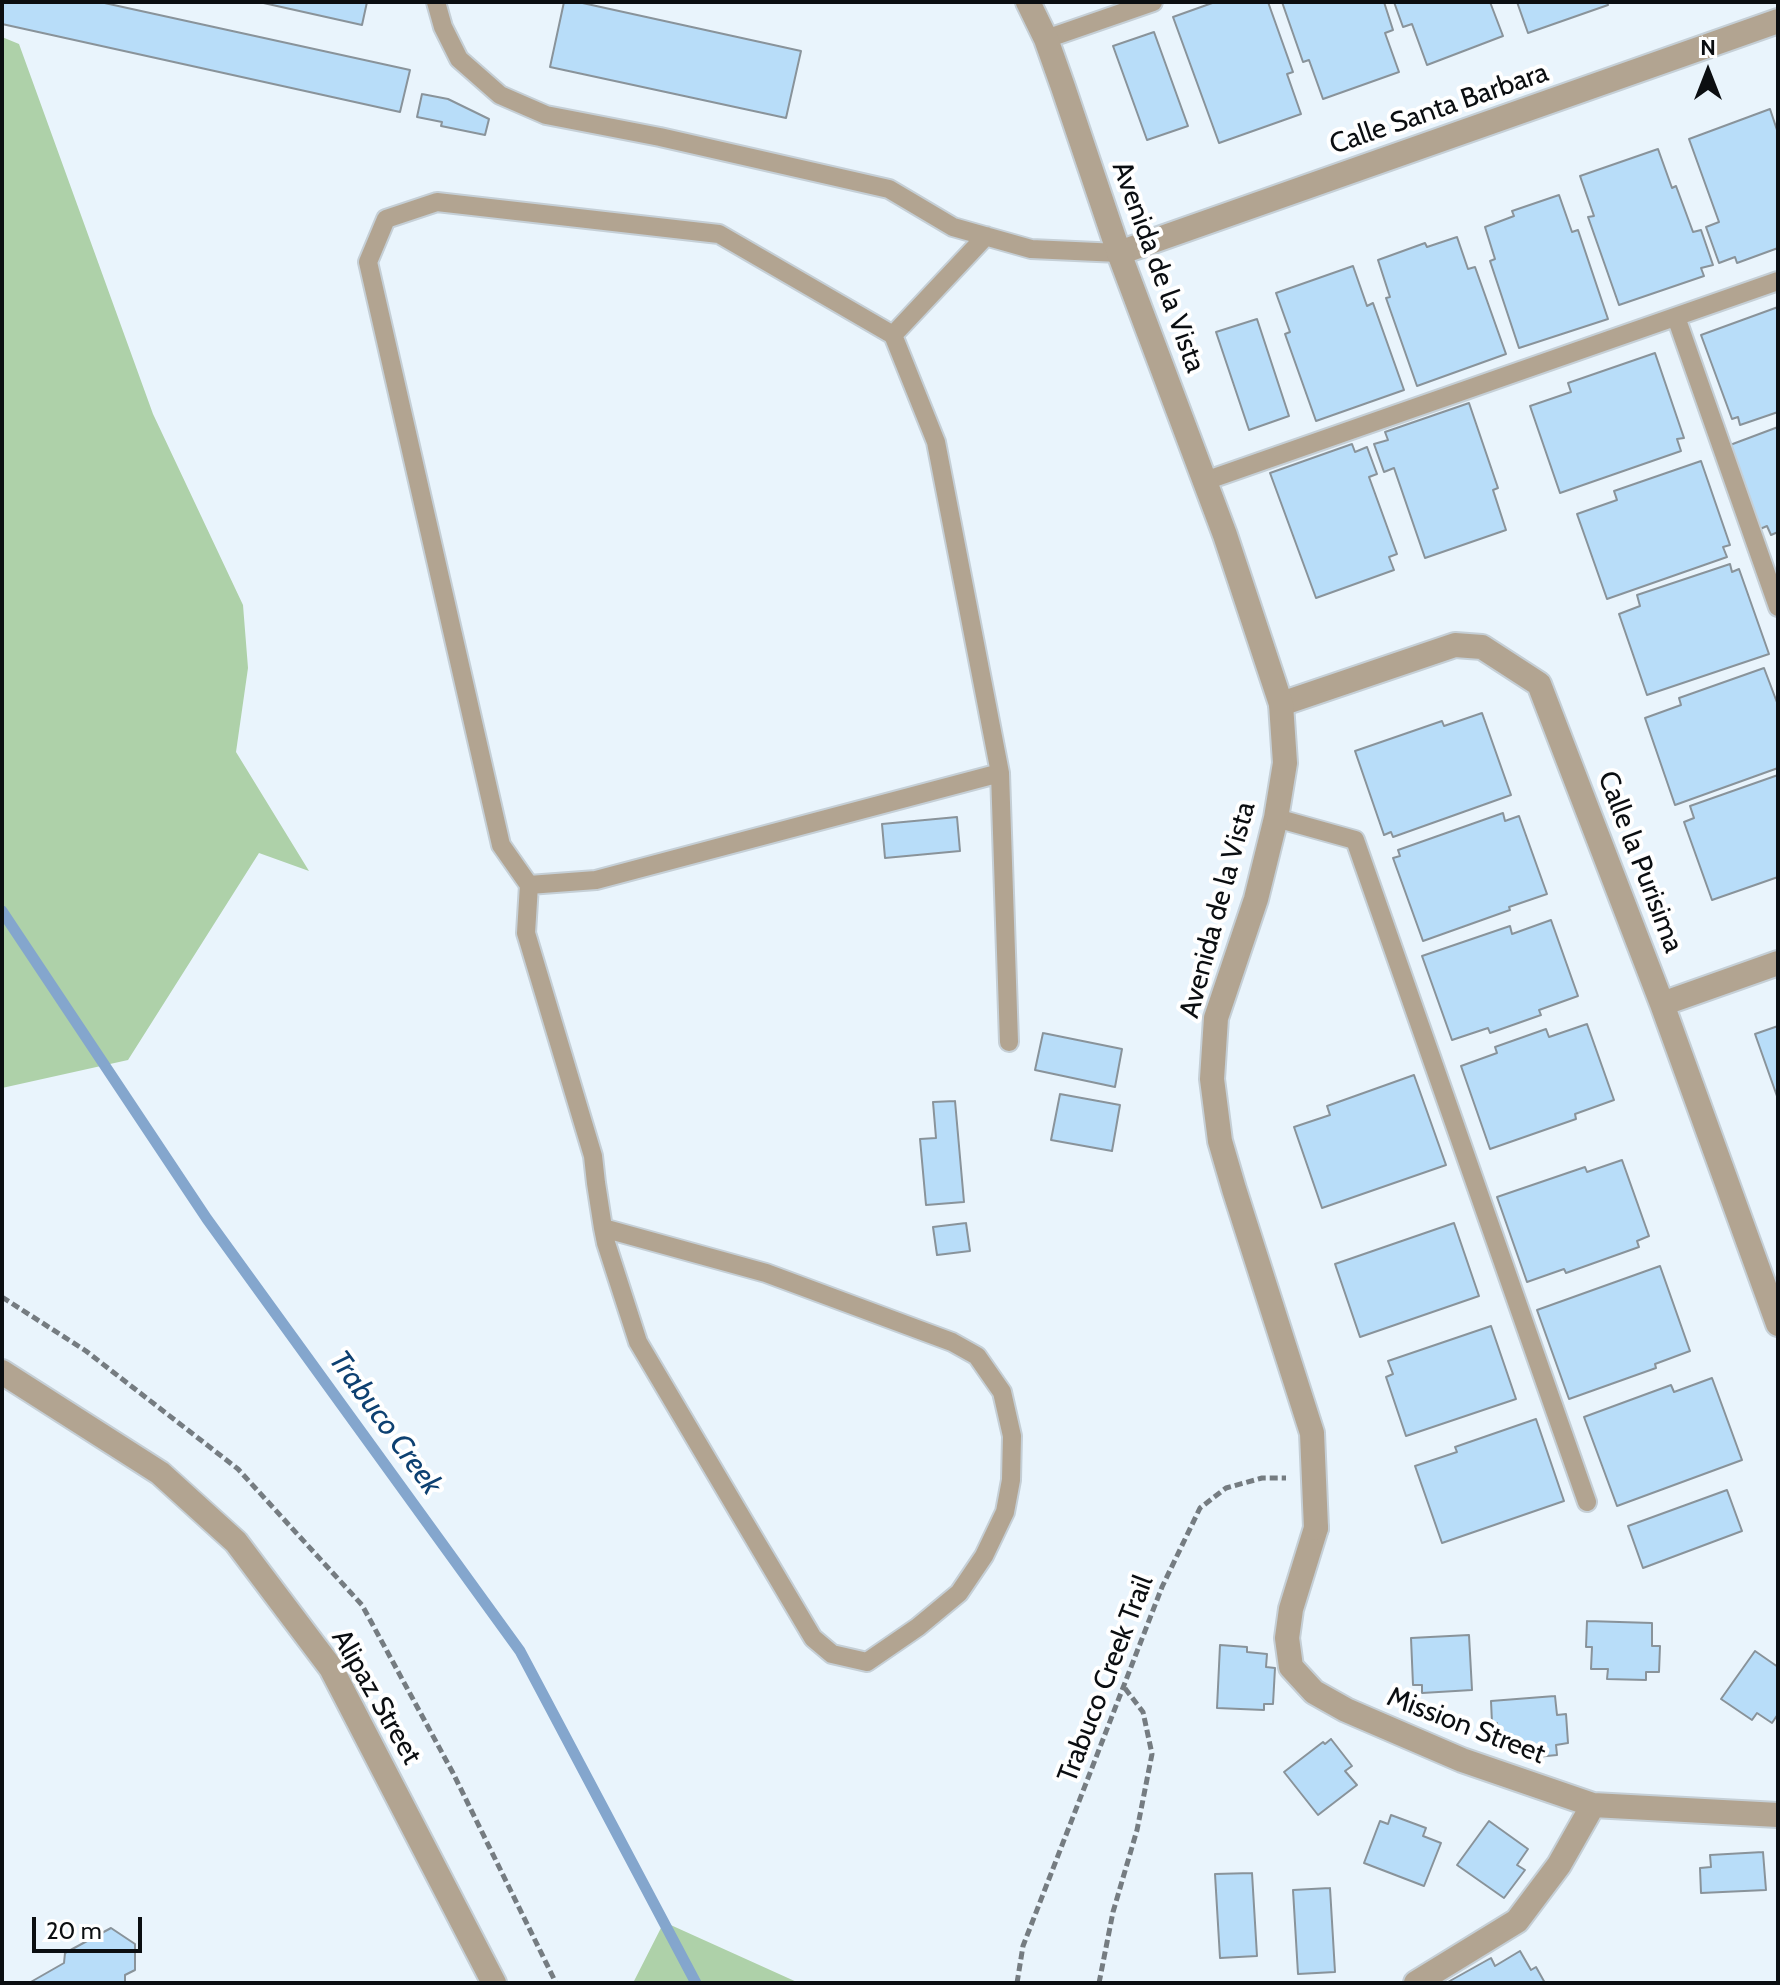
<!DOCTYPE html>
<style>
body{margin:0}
#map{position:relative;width:1780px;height:1985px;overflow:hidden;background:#e9f4fc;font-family:Cabin,sans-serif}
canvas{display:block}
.frame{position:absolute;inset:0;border:4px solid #0b0e11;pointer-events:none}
.north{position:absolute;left:1668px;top:32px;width:80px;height:80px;-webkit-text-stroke:6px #fff;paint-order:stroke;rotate:0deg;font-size:22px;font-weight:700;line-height:32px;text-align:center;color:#0b0e11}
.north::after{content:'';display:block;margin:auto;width:28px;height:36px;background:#0b0e11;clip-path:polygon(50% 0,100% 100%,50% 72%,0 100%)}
.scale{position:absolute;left:32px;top:1917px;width:110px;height:36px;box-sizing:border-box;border:4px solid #0b0e11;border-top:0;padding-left:10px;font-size:24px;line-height:28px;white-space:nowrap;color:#0b0e11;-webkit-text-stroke:6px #fff;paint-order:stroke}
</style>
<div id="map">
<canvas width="1780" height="1985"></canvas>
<div class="frame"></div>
<div class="north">N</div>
<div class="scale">20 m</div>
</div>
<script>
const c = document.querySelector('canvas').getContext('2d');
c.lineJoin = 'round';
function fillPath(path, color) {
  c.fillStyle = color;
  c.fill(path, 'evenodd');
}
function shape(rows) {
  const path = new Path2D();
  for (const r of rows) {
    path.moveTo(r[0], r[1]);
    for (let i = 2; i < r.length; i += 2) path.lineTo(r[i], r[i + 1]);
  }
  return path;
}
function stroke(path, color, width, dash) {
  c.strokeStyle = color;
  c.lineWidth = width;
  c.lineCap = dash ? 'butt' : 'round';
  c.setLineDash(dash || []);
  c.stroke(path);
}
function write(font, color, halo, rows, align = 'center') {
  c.font = font + ' Cabin,sans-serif';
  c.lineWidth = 8;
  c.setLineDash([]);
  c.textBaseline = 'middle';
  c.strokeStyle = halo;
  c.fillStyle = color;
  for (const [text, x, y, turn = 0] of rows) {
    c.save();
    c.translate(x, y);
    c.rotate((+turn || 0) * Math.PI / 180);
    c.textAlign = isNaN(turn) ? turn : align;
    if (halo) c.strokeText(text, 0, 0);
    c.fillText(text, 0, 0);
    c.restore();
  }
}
const green = shape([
 [2,37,19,44,153,414,243,605,248,668,236,752,309,871,259,853,128,1060,2,1088],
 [664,1922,799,1983,633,1983]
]);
const stream = shape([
 [2,911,207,1219,520,1651,696,1983]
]);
const building = shape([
 [2,2,100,2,410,70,400,112,2,24,2,2],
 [259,2,367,2,362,25,259,2],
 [564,2,578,2,801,51,786,118,550,67,564,2],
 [1215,2,1268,2,1293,72,1287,74,1301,114,1219,143,1173,17,1215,2],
 [1282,2,1384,2,1393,30,1385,33,1399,72,1323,99,1309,60,1303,62,1282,2],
 [1394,2,1490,2,1503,36,1427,65,1412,24,1403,27,1394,2],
 [1517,2,1607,2,1608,5,1528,33,1517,2],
 [1154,32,1188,126,1147,140,1113,46,1154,32],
 [422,94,448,99,489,119,485,135,441,126,442,122,417,117,422,94],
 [1770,109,1778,133,1778,248,1737,263,1735,257,1719,263,1706,227,1719,222,1689,139,1770,109],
 [1658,149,1672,188,1676,186,1693,232,1701,230,1713,265,1701,268,1704,276,1619,305,1588,217,1594,216,1580,176,1658,149],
 [1559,195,1572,232,1578,230,1608,319,1519,348,1490,261,1495,259,1485,227,1514,216,1512,211,1559,195],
 [1457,237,1468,269,1475,267,1506,354,1417,386,1386,298,1390,297,1378,260,1425,243,1427,247,1457,237],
 [1353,266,1367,306,1373,303,1404,390,1316,421,1285,334,1290,332,1276,293,1353,266],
 [1778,307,1778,412,1740,425,1738,417,1732,419,1701,335,1778,307],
 [1257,319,1289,416,1249,430,1216,332,1257,319],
 [1655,353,1684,438,1677,439,1681,451,1560,493,1530,406,1571,392,1568,383,1655,353],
 [1469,403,1498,488,1493,490,1506,530,1425,558,1394,468,1384,472,1374,444,1388,440,1385,432,1469,403],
 [1778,427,1778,532,1771,535,1767,526,1760,529,1730,445,1778,427],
 [1352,444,1355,452,1367,447,1377,474,1369,477,1397,554,1389,557,1394,570,1316,598,1270,473,1352,444],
 [1701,461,1730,545,1723,547,1727,557,1607,599,1577,514,1617,500,1614,491,1701,461],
 [1730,564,1732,572,1739,569,1769,654,1647,695,1619,614,1640,606,1637,595,1730,564],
 [1764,668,1778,705,1778,768,1675,805,1645,718,1681,705,1679,698,1764,668],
 [1482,713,1511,795,1393,837,1391,832,1384,835,1355,751,1442,721,1444,726,1482,713],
 [1778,775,1778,877,1712,900,1684,822,1694,818,1690,806,1778,775],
 [1503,813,1505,821,1519,816,1547,894,1509,907,1510,910,1423,941,1393,858,1400,856,1398,850,1503,813],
 [957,817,960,851,885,858,882,824,957,817],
 [1551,920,1578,996,1539,1010,1541,1015,1490,1033,1488,1028,1452,1040,1422,956,1510,926,1512,934,1551,920],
 [1587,1024,1614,1100,1575,1114,1576,1119,1490,1149,1461,1066,1497,1053,1495,1047,1546,1029,1549,1037,1587,1024],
 [1778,1026,1778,1099,1755,1034,1778,1026],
 [1043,1033,1122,1049,1115,1087,1035,1070,1043,1033],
 [1414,1075,1446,1165,1322,1208,1294,1127,1330,1115,1327,1106,1414,1075],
 [1060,1094,1120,1105,1112,1151,1051,1140,1060,1094],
 [955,1101,964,1202,926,1205,920,1139,936,1138,933,1102,955,1101],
 [1622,1160,1649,1236,1637,1241,1639,1247,1566,1273,1564,1269,1527,1282,1497,1197,1585,1167,1587,1172,1622,1160],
 [966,1223,970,1251,937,1255,933,1227,966,1223],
 [1454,1223,1479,1296,1360,1337,1335,1264,1454,1223],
 [1660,1266,1690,1351,1655,1364,1656,1368,1569,1399,1537,1310,1660,1266],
 [1491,1326,1516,1399,1406,1436,1386,1377,1393,1374,1388,1361,1491,1326],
 [1712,1378,1742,1460,1617,1506,1584,1417,1671,1385,1674,1392,1712,1378],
 [1536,1419,1564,1501,1442,1543,1415,1466,1457,1452,1455,1447,1536,1419],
 [1727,1490,1742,1531,1643,1568,1628,1526,1727,1490],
 [1587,1621,1652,1623,1652,1646,1660,1646,1659,1672,1646,1672,1646,1680,1607,1679,1608,1669,1591,1669,1592,1647,1586,1647,1587,1621],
 [1469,1635,1472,1690,1422,1693,1422,1685,1413,1685,1411,1638,1469,1635],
 [1220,1645,1247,1647,1247,1652,1267,1654,1266,1667,1275,1668,1273,1704,1264,1704,1264,1710,1217,1708,1220,1645],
 [1755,1651,1778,1667,1778,1714,1772,1723,1757,1713,1752,1720,1721,1699,1755,1651],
 [1555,1696,1557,1715,1566,1714,1568,1743,1556,1745,1557,1755,1526,1758,1525,1745,1499,1747,1497,1723,1492,1723,1491,1701,1555,1696],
 [1331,1739,1352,1766,1345,1771,1357,1785,1318,1815,1284,1772,1323,1742,1325,1744,1331,1739],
 [1391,1815,1426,1828,1423,1836,1441,1843,1424,1886,1364,1863,1380,1821,1388,1824,1391,1815],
 [1489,1821,1528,1849,1517,1865,1525,1870,1504,1898,1457,1865,1489,1821],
 [1763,1852,1766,1890,1701,1893,1700,1868,1711,1867,1710,1855,1763,1852],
 [1252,1873,1257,1956,1220,1958,1215,1874,1252,1873],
 [1330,1888,1335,1972,1298,1974,1293,1890,1330,1888],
 [111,1928,135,1944,135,1970,125,1975,125,1983,29,1983,64,1963,65,1953,111,1928],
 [1520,1951,1531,1970,1536,1967,1545,1983,1448,1982,1491,1958,1495,1966,1520,1951]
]);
const path = shape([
 [2,1297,86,1351,238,1469,362,1605,453,1773,556,1983],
 [1017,1983,1023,1946,1162,1587,1200,1508,1226,1488,1262,1478,1286,1478],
 [1099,1983,1113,1912,1137,1830,1152,1754,1143,1712,1124,1687]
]);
const service = shape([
 [436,2,443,27,459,59,500,95,546,115,660,137,889,189,953,227,1031,249,1119,253],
 [1046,39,1153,2],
 [986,236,893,335,936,442,1000,773,1009,1042],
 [1676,317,1778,607],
 [893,335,719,234,437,202,386,219,368,262,501,845,529,885,596,880,1000,773],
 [1205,481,1778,281],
 [1276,818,1355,840,1587,1502],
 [529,885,526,933,593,1156,596,1183,603,1228,606,1243,638,1342,813,1638,832,1654,867,1662,918,1627,959,1593,984,1556,1005,1512,1011,1480,1012,1436,1002,1392,977,1356,952,1342,766,1273,603,1228]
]);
const minor = shape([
 [1119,253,1778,21],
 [1281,704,1455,645,1482,647,1539,684,1662,1004,1778,1324],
 [1662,1004,1778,963],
 [2,1372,160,1473,236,1542,331,1668,494,1983],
 [1316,1528,1291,1609,1287,1638,1291,1667,1314,1692,1346,1710,1462,1760,1593,1805,1778,1815],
 [1416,1983,1517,1921,1559,1865,1593,1805]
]);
const tertiary = shape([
 [1028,2,1046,39,1063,87,1119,253,1225,535,1281,704,1285,763,1276,818,1256,899,1216,1018,1212,1079,1220,1141,1234,1189,1312,1433,1316,1528]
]);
const streetNames = [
 ["Calle Santa Barbara",1439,109,-19],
 ["Avenida de la Vista",1158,267,70],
 ["Calle la Purisima",1640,862,69],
 ["Avenida de la Vista",1218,910,-75],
 ["Trabuco Creek Trail",1106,1679,-69],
 ["Alipaz Street",376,1697,60],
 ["Mission Street",1466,1726,21]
];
const waterNames = [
 ["Trabuco Creek",385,1423,54]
];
fillPath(green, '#aed1a9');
stroke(stream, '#84a6cd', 11);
fillPath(building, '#b8ddf9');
stroke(building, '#89939a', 2);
stroke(service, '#c5cfd6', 22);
stroke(minor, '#c5cfd6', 28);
stroke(tertiary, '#c5cfd6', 28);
stroke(path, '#757c81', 5, [8, 4]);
stroke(service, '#b2a491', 18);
stroke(minor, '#b2a491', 24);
stroke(tertiary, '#b2a491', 24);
write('28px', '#0b0e11', '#fff', streetNames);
write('italic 30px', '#0d4071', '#fff', waterNames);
</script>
